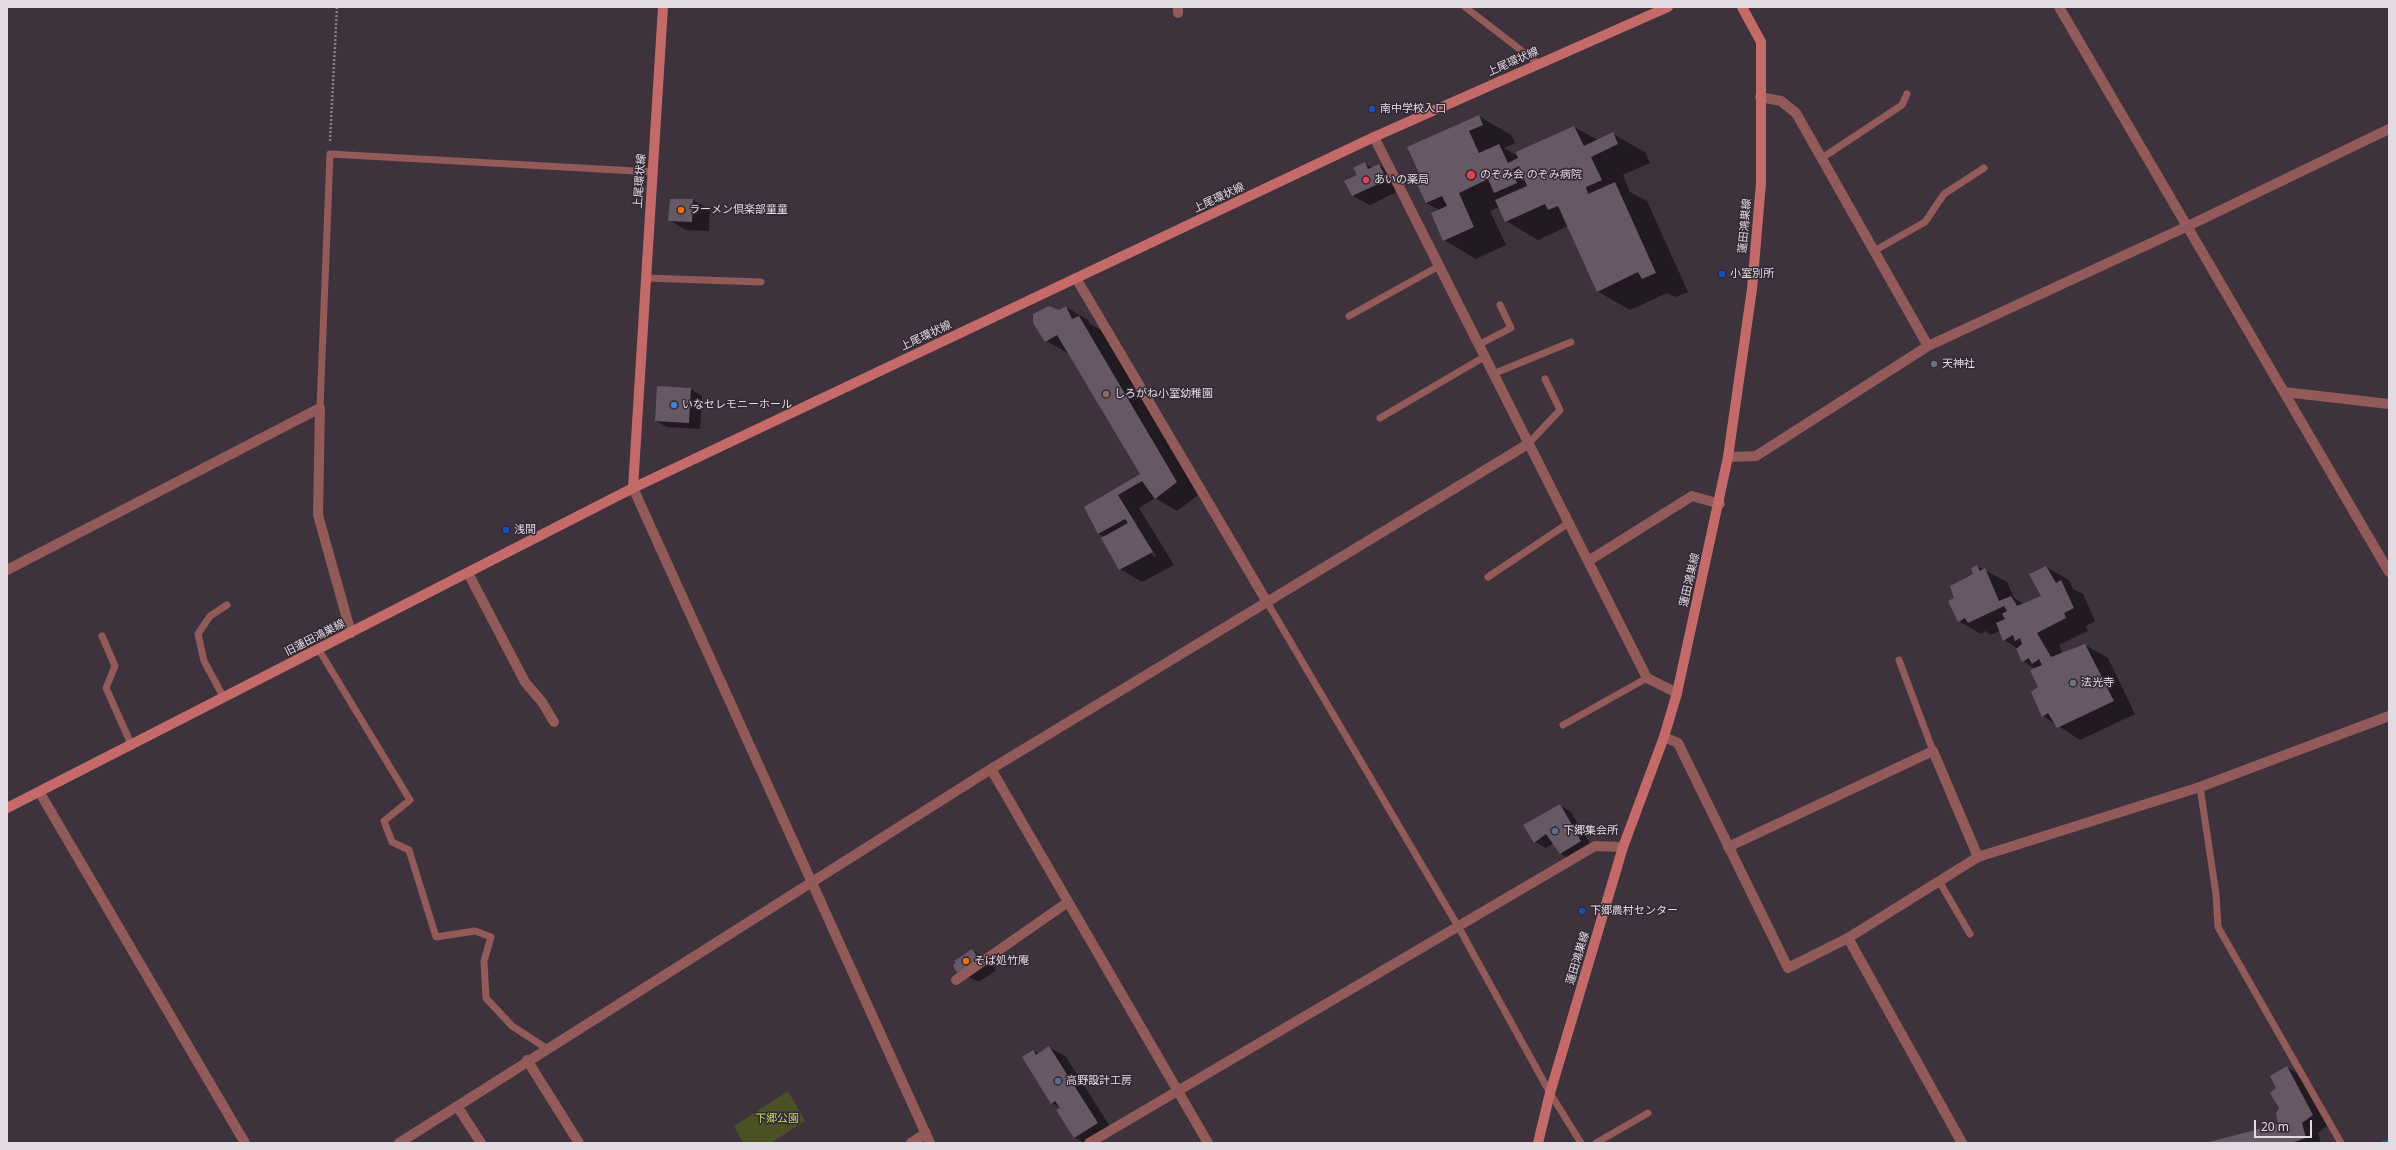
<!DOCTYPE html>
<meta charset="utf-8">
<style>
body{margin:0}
#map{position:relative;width:2396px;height:1150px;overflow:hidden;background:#3e323d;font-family:"Noto Sans",sans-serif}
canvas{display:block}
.frame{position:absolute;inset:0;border:8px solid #e2dbe2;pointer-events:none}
.scale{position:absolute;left:2254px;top:1120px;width:58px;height:18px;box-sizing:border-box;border:2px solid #e2dbe2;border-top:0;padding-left:5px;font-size:12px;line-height:14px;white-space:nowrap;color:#e2dbe2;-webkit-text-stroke:3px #332833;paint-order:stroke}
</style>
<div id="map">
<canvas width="2396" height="1150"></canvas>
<div class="frame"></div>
<div class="scale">20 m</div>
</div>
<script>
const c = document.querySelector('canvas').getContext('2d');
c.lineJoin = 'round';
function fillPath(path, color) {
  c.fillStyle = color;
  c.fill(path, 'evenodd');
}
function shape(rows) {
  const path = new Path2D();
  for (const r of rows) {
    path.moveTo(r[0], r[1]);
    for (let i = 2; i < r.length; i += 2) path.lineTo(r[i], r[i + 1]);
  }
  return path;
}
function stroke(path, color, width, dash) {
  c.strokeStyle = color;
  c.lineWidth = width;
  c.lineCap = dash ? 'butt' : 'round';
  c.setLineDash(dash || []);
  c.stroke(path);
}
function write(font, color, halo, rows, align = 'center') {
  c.font = font + ' "Noto Sans","Noto Sans JP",sans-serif';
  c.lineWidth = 3;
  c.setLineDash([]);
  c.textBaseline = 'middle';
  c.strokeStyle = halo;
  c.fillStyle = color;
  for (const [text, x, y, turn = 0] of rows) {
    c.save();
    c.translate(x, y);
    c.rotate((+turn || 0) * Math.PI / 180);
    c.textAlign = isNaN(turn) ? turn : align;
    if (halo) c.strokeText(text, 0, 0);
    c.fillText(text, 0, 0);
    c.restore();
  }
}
const green = shape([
 [788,1091,805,1121,771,1143,743,1143,734,1126]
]);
const shadow = shape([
 [1479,116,1511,135,1515,143,1504,148,1519,157,1574,127,1598,140,1613,134,1645,152,1650,163,1623,175,1630,192,1647,201,1688,292,1675,297,1667,293,1630,310,1597,291,1568,226,1538,240,1506,221,1499,207,1490,211,1506,245,1476,259,1444,240,1440,210,1426,203,1420,173],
 [1510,168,1525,177,1525,179,1509,170],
 [1365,164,1373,168,1379,165,1396,175,1403,189,1370,205,1353,196,1346,181,1358,175],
 [671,200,693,200,710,210,709,231,686,230,669,220],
 [1066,307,1088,320,1090,324,1101,330,1198,495,1177,511,1155,498,1139,508,1174,565,1142,582,1120,569,1105,537,1098,534,1085,508,1142,475,1069,354,1046,341,1059,311],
 [1143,539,1145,539,1156,556,1154,557],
 [658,387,691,389,702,396,700,429,667,427,656,421],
 [1977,566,2007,582,2014,598,2024,604,2042,596,2046,567,2069,580,2073,589,2083,594,2095,621,2086,626,2088,631,2059,645,2063,654,2085,645,2108,658,2135,714,2080,740,2043,716,2035,669,2023,661,2018,649,2004,640,2000,631,1991,635,1985,631,1981,634,1959,621,1955,599,1974,574],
 [1560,805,1571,812,1592,847,1571,860,1560,853,1553,843,1546,848,1535,842],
 [972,950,989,960,996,970,979,982,958,972],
 [1049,1047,1066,1057,1114,1133,1084,1143,1075,1138,1058,1110,1061,1108,1052,1103,1033,1051,1039,1054],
 [2287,1067,2303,1077,2329,1124,2318,1133,2321,1143,2207,1143,2279,1125,2277,1088]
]);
const stream = shape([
 [2384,1143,2389,1142]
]);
const building = shape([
 [1479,115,1483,125,1469,131,1479,153,1499,144,1508,163,1518,158,1516,152,1574,126,1584,146,1613,132,1618,144,1591,157,1602,180,1586,187,1588,194,1615,182,1656,273,1642,279,1638,272,1597,292,1558,206,1548,210,1545,204,1505,222,1495,200,1527,186,1519,166,1511,170,1517,183,1494,193,1488,179,1459,193,1474,227,1443,241,1431,213,1447,206,1442,196,1426,203,1413,176,1419,173,1407,147],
 [1365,162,1368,169,1379,164,1387,180,1352,196,1344,181,1357,175,1353,168],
 [670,199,693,199,692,222,668,221],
 [1049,306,1059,310,1066,306,1072,319,1079,316,1177,482,1155,499,1142,481,1118,495,1153,552,1119,570,1101,538,1128,523,1125,519,1098,534,1084,507,1140,474,1057,335,1045,342,1033,323,1033,314],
 [657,386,691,388,689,423,655,421],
 [1977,565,1980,571,1985,568,1999,601,2011,596,2017,606,2041,596,2029,574,2046,566,2056,583,2061,580,2074,608,2064,613,2066,618,2037,633,2051,657,2085,644,2114,701,2057,728,2048,713,2042,717,2031,692,2038,687,2030,670,2042,665,2039,659,2032,664,2029,658,2022,662,2016,649,2022,644,2020,638,2015,641,2013,635,2003,641,1996,623,2005,619,2002,614,2007,611,2004,606,1968,623,1965,618,1958,622,1948,601,1954,598,1950,586,1973,574,1971,568],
 [1560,804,1581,841,1560,854,1546,834,1534,843,1523,825],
 [972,949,980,960,957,973,953,965,956,963,954,961],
 [1049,1046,1098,1123,1074,1138,1056,1110,1060,1108,1055,1101,1051,1104,1022,1057,1033,1050,1036,1055],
 [2287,1066,2313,1115,2302,1123,2306,1138,2291,1143,2205,1143,2278,1124,2276,1113,2279,1108,2270,1093,2276,1088,2270,1076]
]);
const path = shape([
 [330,141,337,7]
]);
const lane = shape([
 [1465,7,1539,64],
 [1822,158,1902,105,1907,94],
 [1874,251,1925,222,1944,194,1984,168],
 [646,278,761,282],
 [1349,316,1439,266],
 [1478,345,1511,328,1500,305],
 [1493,374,1571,342],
 [320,408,330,154,653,172],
 [1380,418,1484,357],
 [1528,444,1560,410,1545,379],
 [1488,577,1570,522],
 [1267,602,1459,928,1550,1093,1581,1143],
 [102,636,115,666,106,688,132,746],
 [319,650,410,800,384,821,392,842,409,850,436,937,475,931,491,937,484,961,486,998,512,1026,546,1048],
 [1899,660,1933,751],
 [224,698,204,661,198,634,210,616,227,605],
 [1563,725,1647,678],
 [2200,787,2216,894,2218,927,2341,1143],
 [1939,881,1970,934],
 [1596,1143,1648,1113]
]);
const street = shape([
 [1178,7,1178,13],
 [2059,7,2389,572],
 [1760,97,1781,101,1796,113,1928,346],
 [1374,137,1647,678,1677,693],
 [1076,278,1267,602],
 [2284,392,2389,404],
 [1728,457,1756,456,1928,346,2188,226,2389,129],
 [633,488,930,1143],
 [1590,560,1692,496,1720,504],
 [7,570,320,408,318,515,351,633],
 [468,573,525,682,542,702,554,722],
 [1664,737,1678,743,1788,968,1848,938,1978,857,2200,787,2389,716],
 [991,769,1208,1143],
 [40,793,245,1143],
 [1728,847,1933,751,1978,857],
 [1848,938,1962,1143],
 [956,980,1068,902],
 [527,1060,579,1143],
 [457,1106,481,1143],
 [399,1143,991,769,1528,444],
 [911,1143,926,1133],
 [1089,1143,1595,846,1623,847]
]);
const secondary = shape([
 [633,488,663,7],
 [7,808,633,488,1374,137,1668,7],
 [1538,1143,1550,1093,1623,847,1664,737,1677,693,1728,457,1752,289,1761,183,1761,42,1742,7]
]);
const markers = [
 [1372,109,4,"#1a4fb4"],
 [1471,175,5,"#e0444e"],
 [1366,180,4,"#e0444e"],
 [681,210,4,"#e8710a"],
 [1722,274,4,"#1a4fb4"],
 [1934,364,4,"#6b7280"],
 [1106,394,4,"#8d6e63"],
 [674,405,4,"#3f7fe0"],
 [506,530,4,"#1a4fb4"],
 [2073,683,4,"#6b7280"],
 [1555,831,4,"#5c6f8a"],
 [1582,911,4,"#1a4fb4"],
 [966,961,4,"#e8710a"],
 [1058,1081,4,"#5c6f8a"]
];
const streetNames = [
 ["上尾環状線",1513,62,-24],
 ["上尾環状線",640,181,-86],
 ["上尾環状線",1219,198,-25],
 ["蓮田鴻巣線",1745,226,-85],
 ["上尾環状線",926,336,-25],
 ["蓮田鴻巣線",1690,580,-77],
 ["旧蓮田鴻巣線",315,638,-27],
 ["蓮田鴻巣線",1578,958,-73]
];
const poiNames = [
 ["南中学校入口",1380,109],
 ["のぞみ会 のぞみ病院",1480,175],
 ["あいの薬局",1374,180],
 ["ラーメン倶楽部童童",689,210],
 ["小室別所",1730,274],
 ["天神社",1942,364],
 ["しろがね小室幼稚園",1114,394],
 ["いなセレモニーホール",682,405],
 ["浅間",514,530],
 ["法光寺",2081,683],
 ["下郷集会所",1563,831],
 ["下郷農村センター",1590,911],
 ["そば処竹庵",974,961],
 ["高野設計工房",1066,1081]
];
const parkNames = [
 ["下郷公園",777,1119]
];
fillPath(green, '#495125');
fillPath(shadow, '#0007');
stroke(stream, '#13597b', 6);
fillPath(building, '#665965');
stroke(path, '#887f88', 2.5, [2, 2]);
stroke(lane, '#925a58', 7);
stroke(street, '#925a58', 10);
stroke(secondary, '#c46b6a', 10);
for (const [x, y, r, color] of markers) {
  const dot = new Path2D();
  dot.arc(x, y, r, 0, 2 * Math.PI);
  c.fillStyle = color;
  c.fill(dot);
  stroke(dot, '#332833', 1.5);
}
write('11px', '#e2dbe2', '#332833', streetNames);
write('11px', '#e2dbe2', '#332833', poiNames, 'left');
write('11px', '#c1d466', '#332833', parkNames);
</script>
